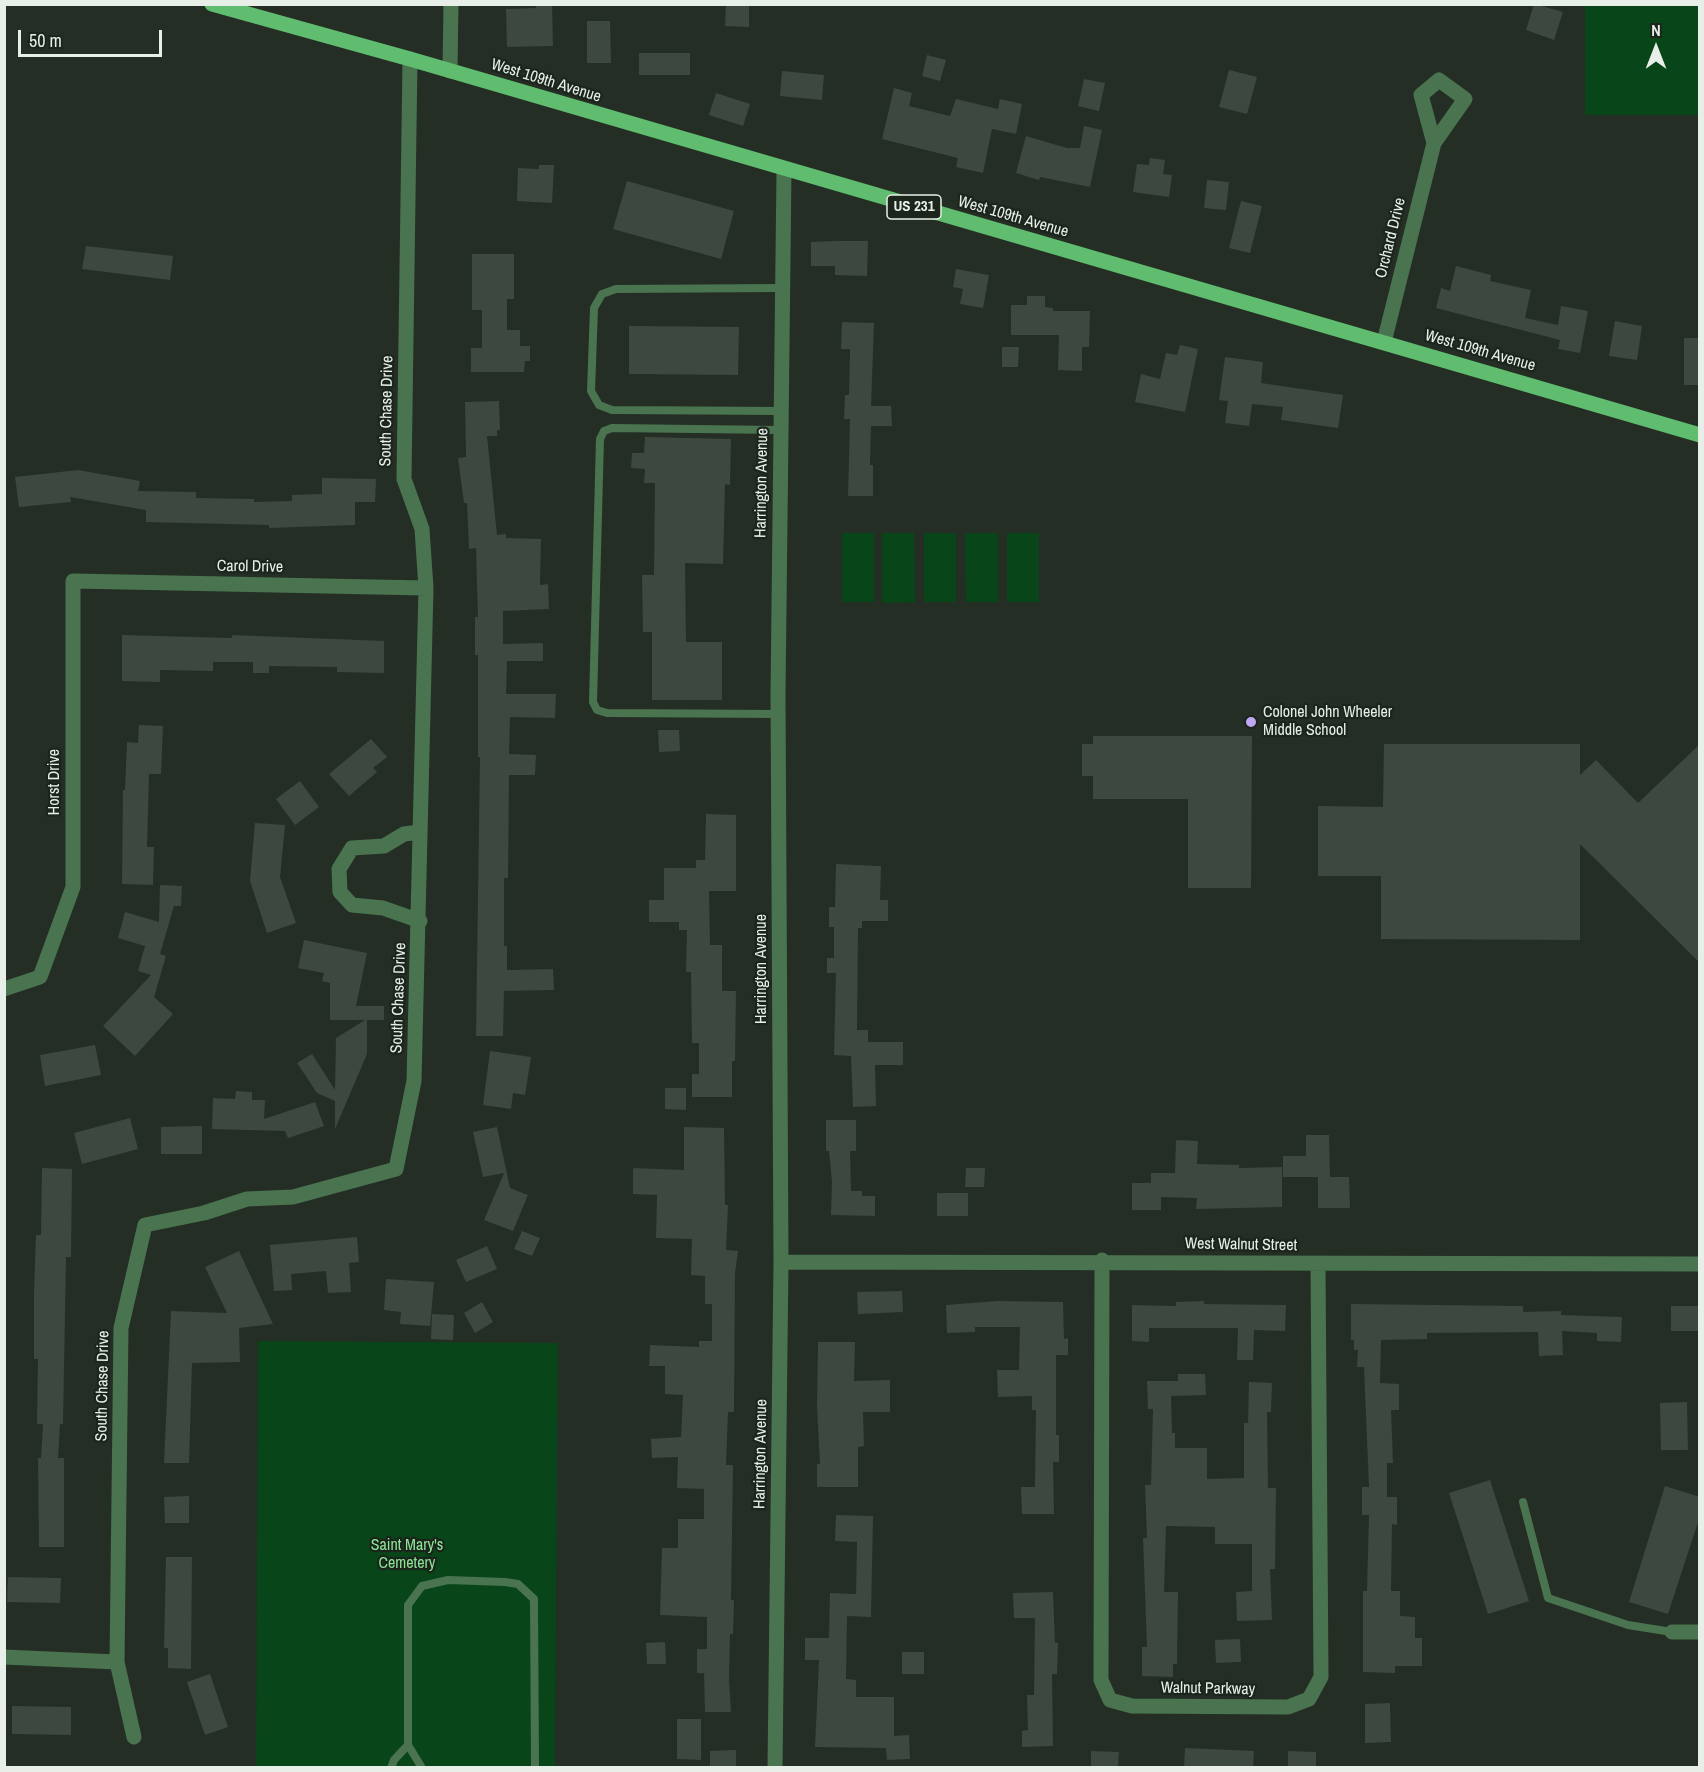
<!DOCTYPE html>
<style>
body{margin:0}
#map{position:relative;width:1704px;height:1772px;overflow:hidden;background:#242e25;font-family:"Archivo Narrow",sans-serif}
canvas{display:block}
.frame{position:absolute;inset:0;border:6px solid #e8efe9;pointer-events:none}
.north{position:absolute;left:1626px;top:18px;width:60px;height:60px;-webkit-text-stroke:4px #1b251c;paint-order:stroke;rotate:0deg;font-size:16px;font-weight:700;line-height:24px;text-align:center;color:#e8efe9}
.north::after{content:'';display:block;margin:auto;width:21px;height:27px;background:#e8efe9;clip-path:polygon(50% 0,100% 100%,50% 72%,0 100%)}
.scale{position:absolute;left:18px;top:30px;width:144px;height:27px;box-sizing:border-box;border:3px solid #e8efe9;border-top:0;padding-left:8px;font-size:18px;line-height:21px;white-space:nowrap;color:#e8efe9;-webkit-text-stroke:4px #1b251c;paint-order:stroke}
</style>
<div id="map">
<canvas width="1704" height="1772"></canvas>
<div class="frame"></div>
<div class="north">N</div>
<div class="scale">50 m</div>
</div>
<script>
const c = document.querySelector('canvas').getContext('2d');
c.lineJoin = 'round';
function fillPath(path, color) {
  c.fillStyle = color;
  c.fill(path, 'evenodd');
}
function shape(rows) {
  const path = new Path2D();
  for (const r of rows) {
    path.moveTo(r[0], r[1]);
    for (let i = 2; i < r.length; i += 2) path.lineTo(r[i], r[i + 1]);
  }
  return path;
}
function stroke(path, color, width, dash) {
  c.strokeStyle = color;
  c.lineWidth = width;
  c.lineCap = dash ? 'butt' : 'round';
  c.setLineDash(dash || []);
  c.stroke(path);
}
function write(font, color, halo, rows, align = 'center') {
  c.font = font + ' "Archivo Narrow",sans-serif';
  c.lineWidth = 4.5;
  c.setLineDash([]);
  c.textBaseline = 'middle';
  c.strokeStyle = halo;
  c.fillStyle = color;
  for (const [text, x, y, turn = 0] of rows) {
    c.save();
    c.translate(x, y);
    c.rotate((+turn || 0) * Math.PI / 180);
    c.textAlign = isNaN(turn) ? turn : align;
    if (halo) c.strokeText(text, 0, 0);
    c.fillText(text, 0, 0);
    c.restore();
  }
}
const green = shape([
 [1585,5,1699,5,1699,115,1585,115],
 [842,533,874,533,874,602,842,602],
 [882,533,914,533,915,602,882,603],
 [924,533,956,533,956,602,924,602],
 [965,533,998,533,998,602,966,602],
 [1007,533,1039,533,1039,602,1007,602],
 [258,1341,558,1343,555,1767,256,1768]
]);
const building = shape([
 [536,4,552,4,553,46,507,47,506,9,536,8],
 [726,4,749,4,749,27,725,26],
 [1534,4,1563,12,1554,40,1526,30],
 [587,21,610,21,611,63,587,63],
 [639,53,690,53,690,75,639,75],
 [927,55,946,60,940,81,922,76],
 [1229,70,1257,77,1247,114,1219,107],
 [782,71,824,75,822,100,780,96],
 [1084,79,1105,83,1099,111,1078,106],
 [894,88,912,93,909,106,950,116,956,99,998,109,1000,99,1022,104,1016,134,992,129,983,173,956,167,958,158,882,139],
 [716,93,750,104,743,126,709,115],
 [1084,126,1102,130,1090,187,1040,177,1039,180,1016,173,1026,136,1067,148,1080,148],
 [1150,158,1165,160,1163,174,1172,175,1169,197,1133,192,1137,164,1149,165],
 [539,165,554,165,552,203,517,201,518,168,539,169],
 [1207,180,1229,182,1226,210,1204,208],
 [627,181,734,211,721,259,613,229],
 [1241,201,1262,206,1250,253,1229,248],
 [835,241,868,241,867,276,835,275,835,266,811,266,811,242],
 [86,246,173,256,170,280,82,269],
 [472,254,514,254,514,299,507,299,507,330,520,330,520,346,530,346,530,361,525,361,524,372,471,372,471,348,482,348,482,310,472,310],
 [1456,266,1491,275,1490,281,1531,290,1525,318,1558,325,1561,306,1588,311,1580,353,1558,349,1560,340,1436,308,1441,288,1450,291],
 [956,269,989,275,983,308,960,304,963,289,953,287],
 [1027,296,1045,296,1045,307,1053,308,1053,311,1090,311,1089,347,1082,347,1082,371,1058,370,1059,335,1011,335,1011,305,1027,305],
 [1615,321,1642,326,1637,360,1609,356],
 [842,322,874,323,871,406,891,406,892,426,871,426,870,465,873,465,873,496,848,496,850,419,844,419,845,395,849,395,850,349,841,349],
 [629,326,739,327,738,375,629,374],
 [1684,338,1700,338,1700,385,1684,385],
 [1180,345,1198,349,1185,412,1135,402,1141,374,1160,379,1166,353,1177,355],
 [1002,347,1019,347,1018,367,1002,367],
 [1225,357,1263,362,1261,383,1343,395,1338,428,1281,420,1283,407,1252,404,1249,426,1225,423,1228,401,1219,400],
 [499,401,500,430,497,430,497,436,487,436,497,535,506,534,506,538,541,539,540,585,548,584,549,609,503,611,503,644,543,643,543,661,507,661,506,694,556,694,555,718,510,717,509,754,536,755,535,775,509,775,508,878,504,878,504,946,507,946,507,970,553,969,554,990,504,991,503,1036,476,1036,480,757,478,757,478,655,475,655,475,617,478,617,476,548,469,549,467,503,464,503,458,458,466,457,465,402],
 [645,437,731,439,730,485,725,484,723,564,685,563,686,642,722,642,722,700,652,700,652,632,643,632,642,575,654,575,655,483,644,483,645,469,631,468,632,453,644,453],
 [78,470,140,481,138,491,196,492,196,498,254,499,254,502,292,501,292,495,322,494,322,478,376,479,375,502,355,502,355,525,269,528,269,525,146,522,146,510,70,497,71,502,19,507,15,477],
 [122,635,232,638,232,635,384,641,384,673,337,672,337,667,269,666,269,673,253,673,253,662,213,662,213,671,160,670,160,682,122,681],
 [139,725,163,726,161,774,149,774,147,847,154,847,153,885,122,884,123,790,125,790,127,742,138,743],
 [658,730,679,730,680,751,659,752],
 [1093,736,1252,736,1251,888,1188,888,1188,799,1093,799,1093,776,1082,776,1082,744,1093,744],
 [371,739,387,757,373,768,377,772,349,796,329,774],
 [1384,744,1580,744,1580,775,1596,760,1638,803,1700,744,1700,963,1580,844,1580,940,1381,939,1381,876,1318,876,1318,806,1383,807],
 [300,781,319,807,295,825,276,799],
 [706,814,736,815,736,891,709,891,710,945,722,945,722,991,736,991,735,1061,732,1061,732,1097,692,1097,692,1074,699,1074,699,1043,692,1043,691,972,686,972,687,930,679,930,679,922,649,922,649,900,664,900,664,868,696,868,696,860,705,860],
 [255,823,285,825,280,877,296,923,267,933,250,881],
 [836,864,881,866,880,900,888,900,888,921,862,921,862,928,858,928,857,1030,868,1030,868,1042,903,1042,903,1065,875,1065,876,1106,853,1107,851,1056,834,1055,836,973,827,973,827,958,834,958,834,927,829,927,829,907,835,907],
 [160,885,182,886,181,906,174,906,160,954,166,956,154,997,173,1014,135,1056,103,1026,151,975,138,971,145,946,118,938,125,912,159,922],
 [304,940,367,953,356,1006,384,1006,384,1020,367,1020,367,1054,335,1129,335,1101,317,1093,297,1063,312,1054,335,1090,336,1038,365,1020,330,1020,330,983,322,981,324,973,298,968],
 [95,1045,101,1075,45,1086,40,1055],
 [490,1051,531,1057,525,1095,513,1093,511,1109,483,1105],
 [665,1088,686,1088,686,1110,665,1109],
 [236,1091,252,1092,252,1100,265,1100,264,1119,315,1102,324,1126,288,1138,285,1131,212,1129,213,1098,235,1099],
 [130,1118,138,1149,82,1164,74,1133],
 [826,1120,856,1120,856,1151,850,1151,851,1191,862,1191,862,1196,875,1196,875,1216,831,1215,832,1181,829,1151,826,1151],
 [202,1126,202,1154,161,1154,161,1127],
 [497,1127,510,1188,528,1195,513,1231,484,1220,504,1173,483,1177,473,1132],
 [684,1127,724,1128,725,1205,728,1205,726,1250,738,1251,735,1273,734,1412,728,1412,726,1465,733,1465,731,1600,734,1600,733,1634,730,1634,729,1679,731,1712,705,1712,704,1673,697,1673,697,1649,707,1649,707,1617,660,1615,662,1548,678,1548,678,1519,704,1519,704,1489,677,1488,678,1457,652,1458,651,1439,681,1437,683,1395,665,1394,665,1366,649,1366,650,1345,699,1347,699,1341,712,1341,712,1304,705,1304,705,1276,691,1275,692,1239,656,1238,657,1195,633,1194,633,1168,684,1170],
 [1306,1135,1329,1135,1330,1177,1349,1177,1350,1208,1318,1208,1318,1177,1283,1177,1283,1156,1306,1156],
 [1176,1140,1198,1141,1197,1164,1239,1165,1239,1168,1282,1167,1282,1207,1196,1209,1197,1198,1161,1197,1161,1210,1132,1210,1132,1183,1151,1183,1151,1173,1175,1173],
 [42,1168,72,1169,71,1257,66,1257,63,1424,60,1424,58,1458,64,1458,64,1547,39,1547,38,1458,41,1458,43,1424,37,1424,38,1359,34,1359,34,1292,36,1235,41,1235],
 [966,1168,985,1168,984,1187,965,1187],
 [937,1193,968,1193,968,1216,937,1216],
 [522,1231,540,1238,532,1256,514,1249],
 [357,1237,359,1262,349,1263,351,1292,328,1293,326,1271,291,1274,292,1290,274,1291,270,1245],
 [487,1246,497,1269,466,1282,456,1260],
 [239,1251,273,1324,239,1328,240,1362,192,1363,189,1463,164,1463,171,1311,227,1313,205,1267],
 [386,1279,434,1282,430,1326,400,1324,401,1312,384,1310],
 [902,1291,903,1312,858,1314,857,1292],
 [998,1301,1063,1302,1064,1339,1068,1338,1068,1355,1056,1355,1056,1435,1059,1435,1059,1462,1053,1462,1054,1514,1022,1514,1021,1487,1035,1487,1036,1410,1032,1410,1032,1396,998,1397,997,1370,1019,1370,1020,1327,975,1327,975,1332,947,1333,946,1305],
 [1204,1301,1204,1304,1286,1305,1285,1331,1254,1330,1253,1360,1237,1360,1238,1328,1149,1328,1149,1342,1132,1341,1132,1305,1176,1306,1176,1302],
 [482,1302,493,1322,475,1333,464,1313],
 [1351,1304,1523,1306,1523,1312,1561,1311,1561,1315,1622,1317,1621,1342,1597,1341,1597,1333,1562,1331,1563,1355,1539,1356,1538,1332,1427,1333,1427,1339,1381,1340,1380,1383,1399,1384,1399,1410,1391,1410,1393,1463,1387,1463,1387,1497,1397,1497,1397,1525,1392,1524,1391,1591,1400,1591,1400,1616,1415,1617,1415,1638,1422,1638,1422,1666,1395,1666,1395,1673,1363,1672,1363,1591,1367,1591,1369,1515,1362,1515,1362,1487,1369,1487,1364,1367,1357,1367,1358,1350,1354,1350,1354,1340,1351,1340],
 [1671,1306,1700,1306,1700,1331,1671,1331],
 [432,1314,454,1315,453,1340,431,1339],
 [818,1342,855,1342,854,1381,890,1380,890,1412,863,1412,864,1446,858,1447,858,1487,817,1487,817,1464,820,1464,817,1406],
 [1178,1374,1205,1374,1206,1395,1171,1396,1172,1433,1175,1433,1175,1448,1207,1448,1207,1479,1244,1478,1244,1423,1248,1423,1249,1382,1272,1383,1271,1412,1267,1412,1268,1488,1276,1488,1275,1569,1270,1569,1272,1620,1237,1621,1236,1592,1252,1591,1252,1544,1215,1544,1215,1527,1166,1526,1164,1592,1178,1592,1177,1664,1173,1664,1173,1677,1142,1676,1142,1647,1147,1647,1143,1538,1147,1538,1145,1485,1151,1485,1153,1409,1148,1409,1147,1381,1178,1381],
 [1687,1402,1688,1450,1661,1450,1660,1403],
 [1490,1480,1529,1601,1488,1614,1449,1493],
 [1665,1486,1700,1497,1700,1516,1668,1614,1629,1602],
 [189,1496,189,1523,165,1523,164,1497],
 [836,1515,873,1516,871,1617,847,1616,846,1679,856,1680,856,1697,894,1697,894,1736,909,1735,910,1759,887,1760,886,1748,815,1747,819,1660,805,1660,805,1638,829,1638,830,1593,856,1594,857,1542,835,1541],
 [166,1557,192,1557,191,1669,168,1668,168,1648,164,1648],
 [8,1577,61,1578,60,1603,7,1602],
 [1053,1592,1055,1643,1058,1643,1057,1674,1052,1674,1053,1746,1022,1747,1022,1731,1028,1730,1027,1695,1034,1695,1035,1618,1014,1618,1013,1593],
 [1240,1639,1241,1662,1216,1663,1215,1640],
 [665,1642,666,1664,647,1664,646,1643],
 [902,1652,924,1652,924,1674,902,1674],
 [210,1674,228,1727,205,1735,187,1682],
 [1390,1703,1391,1742,1365,1743,1365,1704],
 [12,1706,71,1707,71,1735,12,1734],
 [677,1719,701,1719,701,1760,677,1759],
 [1185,1748,1254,1751,1253,1767,1184,1767],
 [736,1750,736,1767,710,1767,710,1751],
 [1091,1751,1119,1752,1118,1767,1091,1767],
 [1288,1751,1316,1752,1316,1767,1288,1767]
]);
const service = shape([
 [781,411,612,410,599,405,591,391,594,308,602,294,616,289,782,288],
 [778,714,607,713,597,710,593,702,600,439,604,431,612,428,781,430],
 [1523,1502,1548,1598,1628,1625,1672,1632],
 [391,1768,394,1760,408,1745],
 [422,1768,408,1745,408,1605,422,1586,448,1580,505,1582,518,1584,534,1599,535,1768]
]);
const minor = shape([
 [450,71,451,4],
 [1384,342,1434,143,1465,99,1439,80,1421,95,1434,143],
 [419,832,404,834,384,846,352,848,339,869,340,892,352,905,383,908,420,921],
 [4,989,40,977,73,887,73,581,426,588],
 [1102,1260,1101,1680,1110,1700,1132,1706,1288,1707,1309,1699,1321,1677,1318,1264],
 [781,1262,1700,1264],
 [1672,1632,1700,1632],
 [4,1657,117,1662,134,1737],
 [117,1662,121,1328,145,1225,204,1213,247,1199,293,1197,396,1169,414,1081,426,588,422,529,404,479,410,59],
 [775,1768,781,1262,778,694,784,170]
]);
const primary = shape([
 [212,4,410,59,1700,435]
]);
const markers = [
 [1251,722,6,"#bfa9f4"]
];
const shields = [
 [914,207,54]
];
const shieldNames = [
 ["US 231",914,207]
];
const streetNames = [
 ["West 109th Avenue",546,81,17],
 ["West 109th Avenue",1013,217,16],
 ["Orchard Drive",1391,238,-76],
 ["West 109th Avenue",1480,351,16],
 ["South Chase Drive",387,411,-89],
 ["Harrington Avenue",762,483,-89],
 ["Carol Drive",250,567,1],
 ["Horst Drive",55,782,-90],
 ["Harrington Avenue",762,969,-90],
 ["South Chase Drive",399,998,-88],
 ["West Walnut Street",1241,1245,1],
 ["South Chase Drive",103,1386,-89],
 ["Harrington Avenue",761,1454,-89],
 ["Walnut Parkway",1208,1689,1]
];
const poiNames = [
 ["Colonel John Wheeler",1263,713],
 ["Middle School",1263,731]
];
const parkNames = [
 ["Saint Mary's",407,1546],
 ["Cemetery",407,1564]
];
fillPath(green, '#084518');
fillPath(building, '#3d483e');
stroke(service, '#4a744f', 8);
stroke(minor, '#4a744f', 15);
stroke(primary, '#60bc6e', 15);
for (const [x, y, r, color] of markers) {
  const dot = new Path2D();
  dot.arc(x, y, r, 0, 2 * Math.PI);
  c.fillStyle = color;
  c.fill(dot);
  stroke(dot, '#1b251c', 2);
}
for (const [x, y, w] of shields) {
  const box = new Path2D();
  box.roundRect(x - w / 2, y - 12, w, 24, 4.5);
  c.fillStyle = '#1b251c';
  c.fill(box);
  stroke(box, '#e8efe9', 1.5);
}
write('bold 15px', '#e8efe9', null, shieldNames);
write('16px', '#e8efe9', '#1b251c', streetNames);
write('16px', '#e8efe9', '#1b251c', poiNames, 'left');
write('16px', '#8ce497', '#1b251c', parkNames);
</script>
